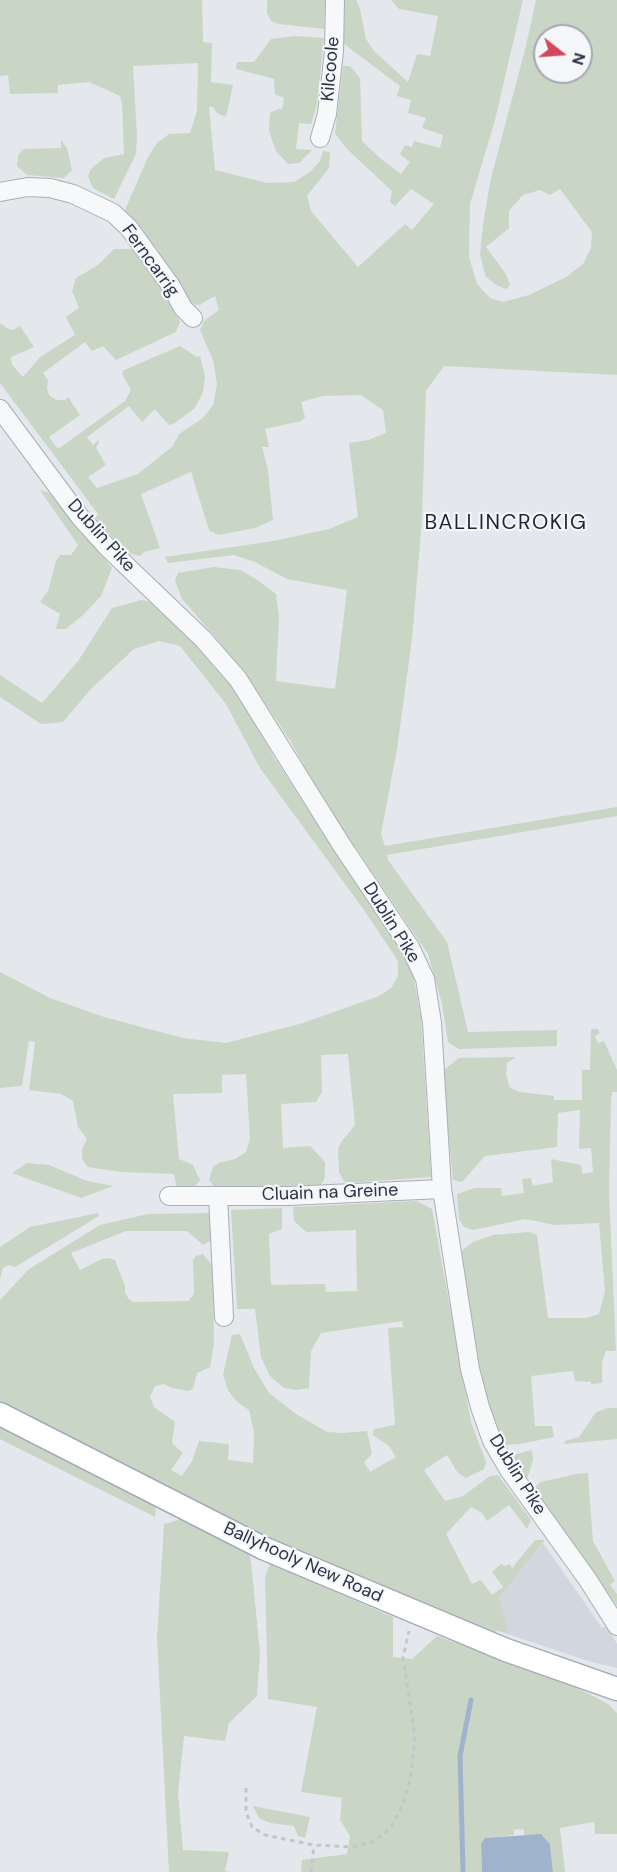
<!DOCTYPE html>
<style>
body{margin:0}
#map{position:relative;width:617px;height:1872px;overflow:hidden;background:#e4e7ec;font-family:"DM Sans",sans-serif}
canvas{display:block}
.north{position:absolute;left:533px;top:24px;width:60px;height:60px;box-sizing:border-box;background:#f4f6f9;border:2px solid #a4a8b1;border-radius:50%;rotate:107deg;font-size:16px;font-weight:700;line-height:24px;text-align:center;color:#2b3445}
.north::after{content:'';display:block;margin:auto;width:21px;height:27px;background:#d1495b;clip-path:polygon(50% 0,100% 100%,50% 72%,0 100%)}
</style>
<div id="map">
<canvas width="617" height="1872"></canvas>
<div class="north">N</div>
</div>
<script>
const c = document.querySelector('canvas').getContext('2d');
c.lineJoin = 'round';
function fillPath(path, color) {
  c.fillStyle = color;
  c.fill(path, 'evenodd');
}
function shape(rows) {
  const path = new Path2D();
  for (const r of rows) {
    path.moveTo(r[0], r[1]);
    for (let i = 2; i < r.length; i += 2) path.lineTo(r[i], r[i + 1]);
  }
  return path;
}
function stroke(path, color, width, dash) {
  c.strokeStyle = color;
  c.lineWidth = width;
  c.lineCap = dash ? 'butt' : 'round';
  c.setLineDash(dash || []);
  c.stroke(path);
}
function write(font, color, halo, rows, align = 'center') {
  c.font = font + ' "DM Sans",sans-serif';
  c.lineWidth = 4.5;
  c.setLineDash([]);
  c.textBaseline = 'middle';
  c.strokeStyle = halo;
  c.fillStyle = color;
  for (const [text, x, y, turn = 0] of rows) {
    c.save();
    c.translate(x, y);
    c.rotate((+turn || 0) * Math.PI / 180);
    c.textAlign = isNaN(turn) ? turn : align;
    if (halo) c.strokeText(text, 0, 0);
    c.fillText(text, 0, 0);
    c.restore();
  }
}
const built = shape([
 [543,1543,602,1628,607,1626,617,1644,617,1668,588,1661,478,1624]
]);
const green = shape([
 [0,0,202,0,203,42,212,43,211,82,233,85,226,117,217,113,213,107,209,107,215,170,267,183,294,182,310,172,320,161,323,151,330,152,329,168,307,196,311,211,358,267,405,224,412,230,434,204,411,189,395,206,390,202,392,191,348,150,338,138,335,133,343,66,350,66,360,78,362,141,381,159,401,174,410,162,400,154,405,145,412,147,414,141,440,148,443,135,422,128,426,118,408,113,411,100,397,96,400,86,344,44,344,0,356,0,360,9,366,39,374,51,408,82,417,54,430,56,438,16,399,9,391,0,523,0,495,120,470,204,469,257,477,284,490,298,503,302,529,295,566,277,583,264,591,248,592,232,560,189,550,195,540,190,523,195,509,211,509,228,486,247,506,274,510,285,506,289,498,286,486,277,480,255,483,224,491,178,525,50,536,0,617,0,617,375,444,366,426,391,422,520,412,639,397,749,381,834,385,846,617,807,617,816,387,855,388,860,447,942,468,1032,557,1030,557,1046,459,1049,448,1042,442,1004,428,954,323,800,291,742,253,685,215,637,182,599,175,581,178,573,214,567,240,570,256,579,276,594,279,617,276,681,335,689,347,590,287,579,255,562,234,555,168,563,165,557,273,541,329,529,358,517,349,443,368,440,386,433,383,410,361,395,323,396,301,402,305,417,301,421,265,429,269,447,262,447,268,470,273,520,255,528,218,535,209,530,191,472,141,494,160,548,144,552,140,556,128,553,95,519,98,514,0,383,0,325,2,324,6,328,13,330,20,326,34,347,11,357,12,365,23,377,40,357,75,335,66,317,79,308,72,291,76,278,98,265,114,249,133,249,159,284,180,322,176,332,116,360,103,346,92,351,85,342,43,373,48,380,47,388,49,395,56,400,65,400,68,397,80,415,49,437,58,449,125,401,131,390,122,374,124,370,180,346,197,357,200,356,205,376,203,392,195,408,175,423,169,425,155,409,142,422,129,406,87,437,93,445,98,440,99,443,96,448,106,465,88,477,97,488,138,474,173,446,179,434,203,418,213,405,217,384,213,360,200,330,204,321,219,310,215,296,199,305,191,304,124,212,148,157,157,143,169,134,190,133,197,111,198,63,133,66,137,137,136,154,114,199,93,188,88,176,91,169,104,158,124,154,122,103,120,96,89,82,58,85,58,93,10,94,8,75,0,76],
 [545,36,581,36,581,72,545,72],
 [267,0,325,0,324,29,279,24,271,21,267,13],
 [295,36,324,38,317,104,311,124,299,123,296,149,312,150,299,163,288,164,276,151,269,131,270,113,278,109,282,109,284,98,275,94,274,79,236,69,237,62,254,62,271,39],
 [61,140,67,148,72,170,64,178,27,175,17,166,18,155,24,149,61,148],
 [40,490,49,493,112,568,101,596,83,615,66,629,56,629,60,614,40,602,48,591,56,561,60,555,71,555,78,545],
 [141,600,148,601,173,621,206,652,229,681,248,708,272,754,307,808,401,947,413,975,421,1017,431,1177,346,1183,342,1178,339,1172,338,1148,342,1141,355,1125,348,1054,321,1055,322,1092,316,1102,281,1104,283,1148,310,1146,325,1162,325,1177,321,1185,215,1188,209,1180,213,1167,219,1163,235,1159,246,1152,250,1139,246,1074,222,1075,222,1093,173,1094,179,1159,193,1165,200,1180,192,1190,177,1188,174,1174,121,1172,88,1167,82,1159,82,1149,87,1139,78,1127,73,1101,61,1094,29,1090,35,1042,29,1041,22,1086,0,1088,0,972,50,998,104,1017,183,1038,226,1043,303,1023,379,996,391,988,398,976,398,961,364,910,260,768,226,704,180,646,159,641,134,649,91,689,63,722,41,724,0,697,0,675,42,703,78,661,112,608],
 [591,1029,598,1029,600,1033,595,1036,598,1043,604,1041,617,1070,617,1092,612,1092,611,1100,609,1193,616,1351,606,1351,602,1362,602,1383,591,1384,591,1382,575,1381,573,1371,531,1376,535,1426,552,1426,554,1437,520,1444,504,1445,486,1402,471,1335,459,1253,473,1242,493,1235,530,1232,537,1235,548,1318,586,1318,599,1314,605,1291,599,1223,555,1225,525,1219,473,1230,464,1227,459,1219,457,1194,475,1188,501,1188,502,1196,524,1193,522,1179,531,1178,533,1186,553,1182,551,1159,581,1165,582,1174,593,1172,591,1148,579,1149,580,1110,558,1113,557,1147,485,1156,462,1182,453,1180,445,1100,445,1069,459,1058,516,1057,507,1063,506,1075,510,1088,520,1092,554,1096,554,1100,582,1100,582,1070,590,1070],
 [27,1163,49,1165,87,1181,113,1186,81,1198,12,1173],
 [416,1201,432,1209,471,1422,486,1462,484,1469,466,1478,458,1473,447,1455,424,1470,445,1501,463,1496,490,1476,498,1475,531,1520,527,1529,509,1505,487,1521,482,1513,471,1507,446,1534,472,1584,481,1580,492,1595,503,1587,492,1572,501,1564,504,1566,510,1564,512,1568,535,1540,545,1540,499,1598,509,1634,497,1630,495,1634,405,1598,273,1539,178,1493,0,1401,0,1300,29,1269,100,1225,148,1214,209,1213,211,1240,203,1245,187,1231,126,1231,71,1253,80,1270,102,1259,108,1258,115,1260,125,1286,125,1292,128,1298,133,1302,188,1301,194,1294,193,1260,196,1256,203,1254,213,1266,214,1344,210,1367,197,1373,193,1389,188,1391,172,1388,164,1384,155,1386,150,1397,154,1407,175,1422,172,1443,183,1453,171,1470,182,1476,192,1461,199,1441,229,1444,228,1460,253,1463,254,1432,249,1410,237,1402,228,1390,223,1375,232,1335,240,1334,254,1368,269,1393,296,1414,327,1432,343,1433,367,1431,372,1454,364,1462,370,1472,396,1457,389,1446,373,1435,374,1429,395,1425,388,1328,403,1327,402,1321,321,1333,311,1351,309,1388,297,1390,284,1388,270,1376,261,1357,255,1309,237,1309,231,1210,282,1208,282,1229,269,1234,271,1285,325,1284,326,1292,357,1291,356,1230,306,1232,294,1221,293,1207],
 [98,1213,99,1216,15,1267,9,1265,3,1268,0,1279,0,1247,30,1227],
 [608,1408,617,1408,617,1439,564,1444,565,1441,579,1437,596,1412],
 [0,1423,156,1504,155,1517,0,1439],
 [532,1450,533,1460,528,1476,524,1479,510,1456],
 [588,1473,593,1541,615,1581,610,1585,617,1594,617,1606,532,1489,541,1482,576,1474],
 [179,1517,249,1552,251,1562,260,1652,257,1696,229,1723,225,1741,184,1736,178,1793,183,1850,229,1852,225,1871,230,1872,169,1872,157,1637,164,1524,178,1520],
 [270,1564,393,1617,393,1657,412,1659,437,1636,570,1684,608,1704,617,1713,617,1834,595,1834,594,1822,560,1828,565,1872,553,1872,550,1844,542,1835,524,1835,524,1830,520,1829,514,1830,514,1835,485,1838,481,1844,482,1872,301,1872,302,1860,347,1854,350,1836,340,1820,342,1798,301,1792,317,1707,268,1699,265,1577],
 [253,1806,310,1817,305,1838,298,1836,294,1826,270,1823,259,1818]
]);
const water = shape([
 [541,1834,550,1844,553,1872,482,1872,481,1844,485,1838]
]);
const stream = shape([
 [463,1872,460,1756,471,1700]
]);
const path = shape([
 [246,1788,246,1812,252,1827,265,1835,314,1845,352,1847,373,1842,390,1829,403,1805,411,1775,415,1736,403,1658,409,1631],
 [311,1872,314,1845]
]);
const minor = shape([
 [320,138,327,114,334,51,335,0],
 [0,192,28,187,50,188,73,194,113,213,129,228,171,286,183,308,193,318],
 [0,409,80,517,108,548,203,639,238,679,341,844,410,947,425,979,432,1023,442,1189,470,1369,480,1407,492,1441,509,1470,588,1580,617,1626],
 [169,1196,287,1196,442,1189],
 [218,1196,224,1317]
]);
const major = shape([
 [0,1414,263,1548,506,1650,617,1689]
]);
const streetNames = [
 ["Kilcoole",331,69,-85],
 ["Ferncarrig",150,261,54],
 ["Dublin Pike",101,536,48],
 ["Dublin Pike",391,923,58],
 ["Cluain na Greine",330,1193,-2],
 ["Dublin Pike",517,1475,58],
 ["Ballyhooly New Road",303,1563,24]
];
const quarterNames = [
 ["BALLINCROKIG",506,523]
];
fillPath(built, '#d2d6de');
fillPath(green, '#c9d6c5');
fillPath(water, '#9fb4cc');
stroke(stream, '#9fb4cc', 5);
stroke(minor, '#a9aeb7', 20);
stroke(major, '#a3abb8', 25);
stroke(path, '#c2c5cb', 3, [4.5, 4.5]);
stroke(minor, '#f7f8fa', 18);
stroke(major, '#fff', 22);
write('18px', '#2b3445', '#f4f6f9', streetNames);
c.letterSpacing = '1.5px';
write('21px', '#1d2536', '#f4f6f9', quarterNames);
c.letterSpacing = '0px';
</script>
